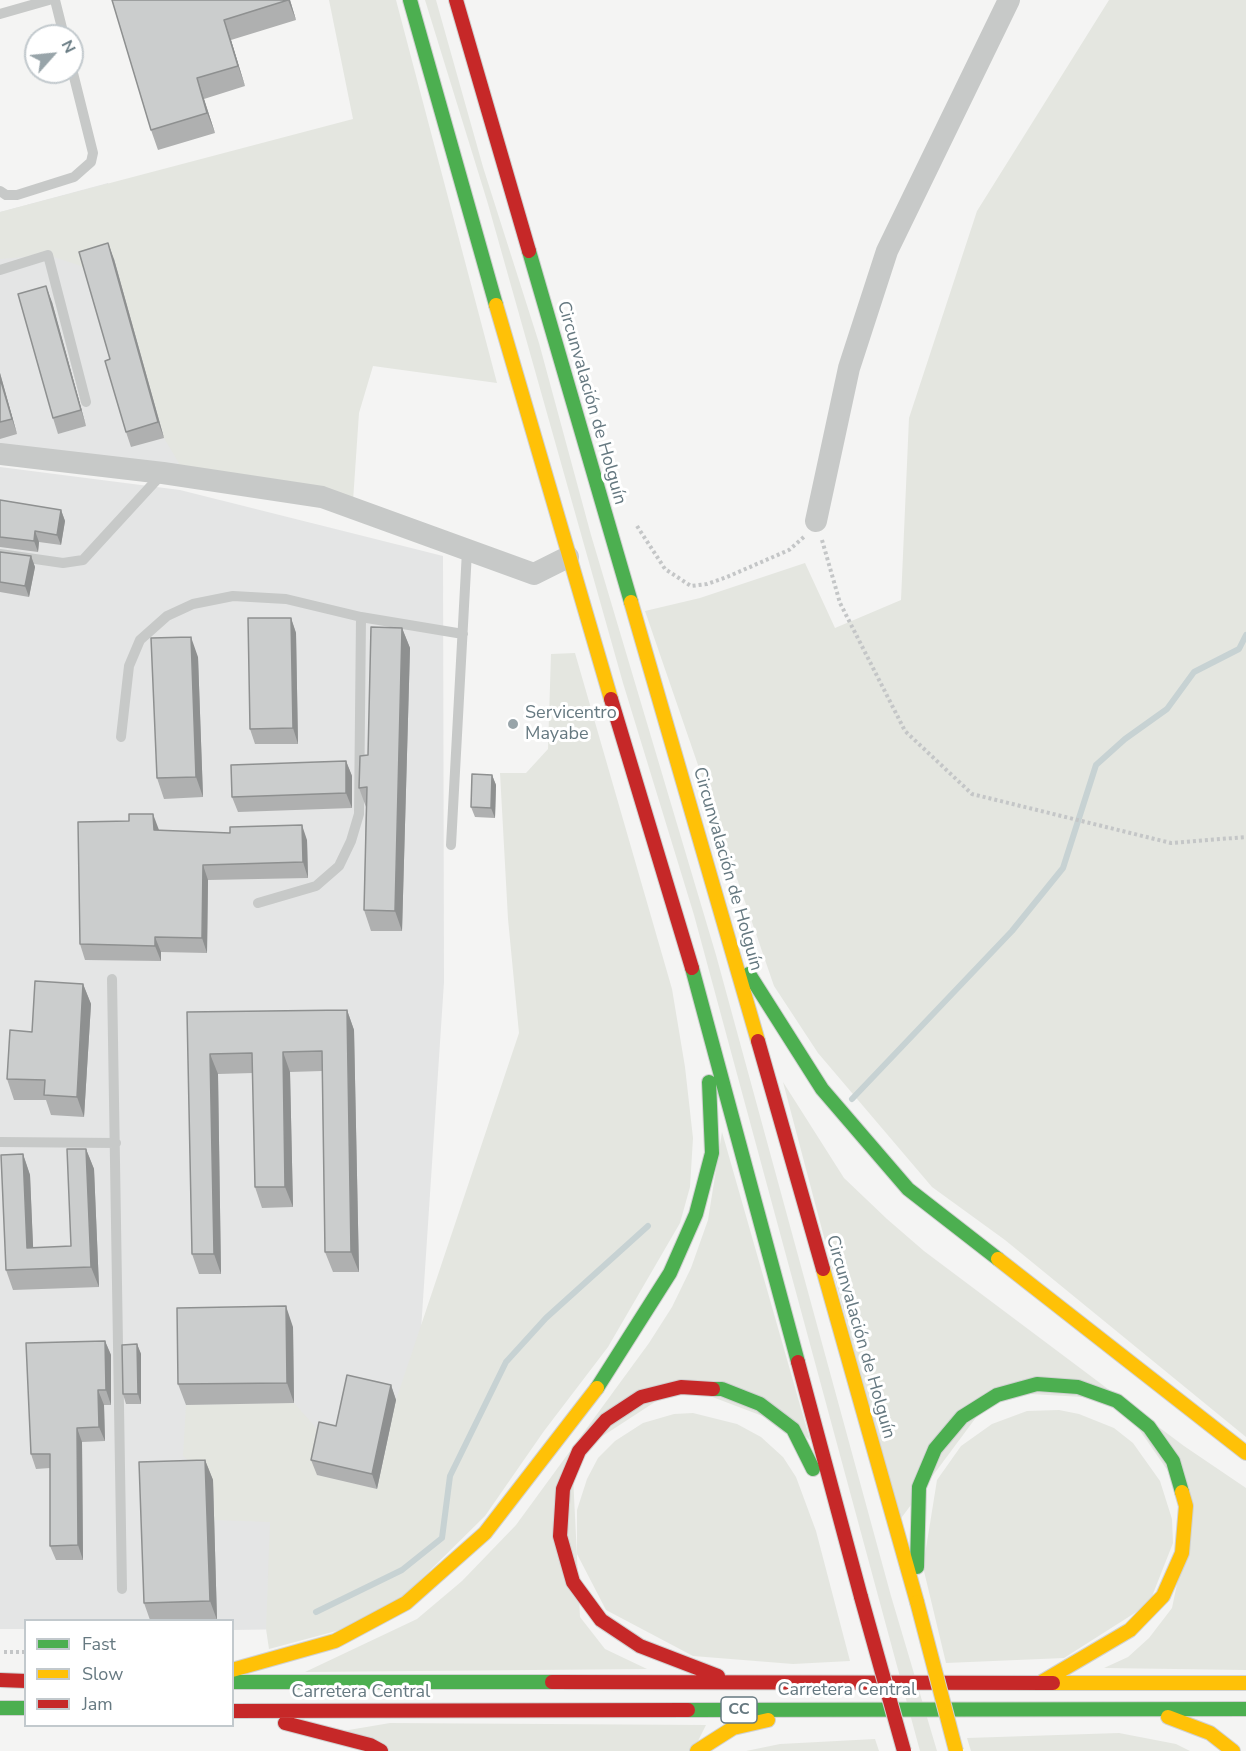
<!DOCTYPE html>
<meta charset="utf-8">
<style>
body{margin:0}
#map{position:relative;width:1246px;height:1751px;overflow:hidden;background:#f4f4f3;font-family:"Nunito Sans",sans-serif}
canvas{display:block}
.legend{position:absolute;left:24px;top:1619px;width:210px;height:108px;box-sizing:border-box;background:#fff;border:2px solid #c2c9cd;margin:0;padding:8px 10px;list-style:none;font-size:18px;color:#667981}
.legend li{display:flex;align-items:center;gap:12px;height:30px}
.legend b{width:30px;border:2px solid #c2c9cd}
.north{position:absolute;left:24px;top:24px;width:60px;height:60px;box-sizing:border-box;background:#fff;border:2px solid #c2c9cd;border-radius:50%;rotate:63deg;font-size:16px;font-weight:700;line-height:24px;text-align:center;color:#667981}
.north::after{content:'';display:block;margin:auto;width:21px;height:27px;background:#98a4a9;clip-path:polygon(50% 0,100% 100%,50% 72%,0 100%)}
</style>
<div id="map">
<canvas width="1246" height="1751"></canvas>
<ul class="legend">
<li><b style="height:8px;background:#4caf50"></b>Fast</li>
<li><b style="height:8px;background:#ffc107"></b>Slow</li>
<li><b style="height:8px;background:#c62828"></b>Jam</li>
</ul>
<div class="north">N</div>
</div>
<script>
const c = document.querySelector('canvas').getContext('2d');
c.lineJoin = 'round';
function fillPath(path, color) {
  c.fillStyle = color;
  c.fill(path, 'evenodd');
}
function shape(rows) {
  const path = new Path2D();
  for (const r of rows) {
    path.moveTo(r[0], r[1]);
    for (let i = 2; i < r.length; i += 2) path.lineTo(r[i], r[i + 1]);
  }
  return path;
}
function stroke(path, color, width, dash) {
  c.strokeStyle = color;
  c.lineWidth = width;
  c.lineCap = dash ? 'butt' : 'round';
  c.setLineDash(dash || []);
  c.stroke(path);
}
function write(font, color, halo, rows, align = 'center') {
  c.font = font + ' "Nunito Sans",sans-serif';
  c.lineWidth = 6;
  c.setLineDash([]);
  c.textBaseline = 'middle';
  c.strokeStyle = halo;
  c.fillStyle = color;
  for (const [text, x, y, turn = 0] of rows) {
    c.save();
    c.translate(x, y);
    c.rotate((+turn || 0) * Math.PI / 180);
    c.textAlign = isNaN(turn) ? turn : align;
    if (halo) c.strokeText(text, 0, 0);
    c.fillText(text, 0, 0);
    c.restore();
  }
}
const built = shape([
 [108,183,186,475,0,452,0,212],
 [0,467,180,490,443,556,444,982,407,1542,294,1629,233,1630,232,1620,26,1620,25,1629,0,1629]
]);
const green = shape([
 [329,0,396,0,497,383,373,366,359,413,353,501,186,475,164,438,114,259,84,267,48,255,0,259,0,212,353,119],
 [425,0,436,0,483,167,539,343,591,535,716,955,891,1596,937,1751,920,1751,694,915,623,683,488,204],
 [1109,0,1246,0,1246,1437,1005,1240,932,1187,818,1053,774,986,645,611,700,598,805,563,835,628,901,600,909,418,977,211],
 [575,653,672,989,685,1067,693,1138,690,1187,680,1223,608,1347,544,1431,485,1516,404,1596,340,1630,269,1649,266,1629,270,1522,214,1520,213,1480,183,1456,186,1405,294,1403,325,1438,317,1475,377,1489,396,1400,519,1033,508,919,500,773,526,773,548,749,551,654],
 [783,1082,844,1178,887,1219,924,1251,1184,1446,1246,1488,1246,1670,1104,1668,1128,1657,1149,1638,1172,1608,1193,1507,1118,1399,995,1392,899,1521],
 [722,1132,810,1440,794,1428,681,1385,572,1456,580,1617,605,1649,647,1669,305,1672,417,1619,462,1581,516,1525,649,1343,672,1307,691,1268,708,1220],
 [1059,1410,1079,1414,1114,1428,1133,1443,1160,1481,1172,1519,1173,1543,1149,1604,1064,1658,946,1663,923,1567,937,1480,961,1446,992,1424,1027,1411],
 [693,1413,737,1424,761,1437,783,1457,796,1477,816,1531,850,1661,793,1664,693,1656,606,1610,577,1554,577,1510,587,1479,598,1458,615,1441,643,1423,674,1414],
 [390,1723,706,1725,693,1751,385,1751,331,1733],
 [1119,1733,1176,1744,1190,1751,971,1751,967,1738],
 [875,1739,879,1751,746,1751,780,1744]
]);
const stream = shape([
 [852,1099,1012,931,1063,868,1096,765,1125,739,1167,709,1194,672,1239,649,1246,635],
 [316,1612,402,1570,442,1538,450,1476,506,1362,546,1318,648,1226]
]);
const path = shape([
 [637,526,665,569,691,586,707,584,727,577,789,550,805,536],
 [822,540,840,603,905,731,972,794,1171,843,1246,837],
 [4,1652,26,1652]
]);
const lane = shape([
 [55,0,64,36],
 [0,14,49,0],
 [0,191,6,195,17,195,74,177,91,162,93,153,72,69],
 [0,270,48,255,86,402],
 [0,554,63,563,83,560,162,474],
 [121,737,129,666,140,640,167,616,193,604,233,596,286,599,361,617,463,634],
 [451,845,467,551],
 [258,903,316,886,339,866,351,841,359,814,361,617],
 [112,979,122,1589],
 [0,1142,116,1143]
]);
const street = shape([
 [0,454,163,473,322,497,534,574,568,557],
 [816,521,849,368,887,251,1009,0]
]);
const fast = shape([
 [410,0,496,305],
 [529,251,631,602],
 [692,968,798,1362],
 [749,974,822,1089,908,1189,998,1259],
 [597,1388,670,1273,696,1214,712,1153,709,1082],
 [713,1389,722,1389,760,1404,793,1429,813,1469],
 [917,1567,919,1487,935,1449,962,1417,997,1395,1037,1384,1078,1387,1117,1401,1149,1427,1173,1461,1182,1492],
 [232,1682,552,1682],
 [0,1708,26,1708],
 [688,1710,1246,1709]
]);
const slow = shape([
 [496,305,611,699],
 [631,602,758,1041],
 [998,1259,1246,1453],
 [823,1269,917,1602],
 [232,1670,335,1641,406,1603,485,1533,597,1388],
 [1040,1683,1130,1630,1163,1596,1182,1553,1186,1506,1182,1492],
 [1053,1683,1246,1683],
 [1168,1717,1210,1733,1233,1751],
 [697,1751,733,1728,768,1720]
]);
const jam = shape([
 [456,0,529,251],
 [611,699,692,968],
 [758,1041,823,1269],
 [798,1362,861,1597],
 [713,1389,681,1387,641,1397,606,1420,579,1451,563,1489,560,1536,573,1582,601,1620,640,1646,718,1676],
 [0,1680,26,1681],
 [552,1682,1053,1683],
 [232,1711,688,1710],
 [285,1723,370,1745,381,1751]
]);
const slowBridge = shape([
 [917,1602,956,1751]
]);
const jamBridge = shape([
 [861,1597,904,1751]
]);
const wall = shape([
 [112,0,290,0,296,20,231,40,245,86,204,99,215,133,158,150,151,130],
 [114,259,164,438,131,447,126,432],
 [52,302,86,426,58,434,53,418],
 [0,373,17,434,0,439],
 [0,500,61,510,65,521,61,545,39,542,38,552,0,547],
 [0,552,31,556,35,567,29,597,0,592],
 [291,618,296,633,298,744,255,744,250,729],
 [402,628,410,648,402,931,371,931,364,910,366,807,359,788],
 [198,657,203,797,164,799,157,778],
 [346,761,352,776,352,808,238,812,232,797],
 [492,775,496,785,495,818,475,817,471,807],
 [159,830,159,831,307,840,308,878,208,880,207,953,161,952,161,961,85,960,80,944],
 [83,984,91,1004,84,1117,51,1115,46,1100,14,1100,7,1079,32,1032],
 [347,1010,354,1030,359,1272,333,1272,325,1252,322,1071,290,1072,293,1207,262,1208,255,1187,253,1073,218,1074,221,1274,199,1274,192,1254,187,1012],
 [86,1149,94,1169,99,1287,13,1290,6,1270,23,1154,30,1175,33,1248,71,1246],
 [293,1327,294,1403,186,1405,178,1384],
 [105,1341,111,1355,111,1405,104,1405,105,1441,82,1442,83,1560,56,1560,50,1546,50,1468,36,1469,31,1454],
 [137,1344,141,1354,141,1404,126,1404,123,1394],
 [391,1385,396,1400,377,1489,317,1475,311,1460,336,1426],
 [205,1460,213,1480,217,1620,150,1620,144,1603]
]);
const shadedWall = shape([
 [288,0,290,0,296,20],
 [224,20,231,40,245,86,238,66],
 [197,78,204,99,215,133,207,113],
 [108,243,114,259,164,438,158,422],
 [46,286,52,302,86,426,81,410],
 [0,373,17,434,12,419,0,378],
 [61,510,65,521,61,545,57,535],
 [35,531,39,542,38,552,34,541],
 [31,556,35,567,29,597,25,586],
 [291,618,296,633,298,744,293,728],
 [402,628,410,648,402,931,395,911],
 [191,637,198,657,203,797,196,777],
 [346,761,352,776,352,808,346,793],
 [492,775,496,785,495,818,491,808],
 [153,814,159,830,159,846,154,830],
 [302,825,307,840,308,878,303,862],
 [203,865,208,880,207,953,202,938],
 [155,937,161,952,161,961,155,946],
 [83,984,91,1004,84,1117,77,1097],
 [347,1010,354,1030,359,1272,351,1252],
 [283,1052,290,1072,293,1207,285,1187],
 [210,1054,218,1074,221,1274,214,1254],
 [86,1149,94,1169,99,1287,91,1267],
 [23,1154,30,1175,34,1268,27,1248],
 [286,1306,293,1327,294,1403,287,1383],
 [105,1341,111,1355,111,1405,106,1390],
 [137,1344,141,1354,141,1404,138,1394],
 [391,1385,396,1400,377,1489,372,1474],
 [98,1390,104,1405,105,1441,99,1427],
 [77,1428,82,1442,83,1560,78,1545],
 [205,1460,213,1480,217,1620,210,1601]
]);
const building = shape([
 [112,0,288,0,224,20,238,66,197,78,207,113,151,130,112,0],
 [108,243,158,422,126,432,105,361,110,359,79,252,108,243],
 [46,286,81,410,53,418,18,294,46,286],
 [0,378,12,419,0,422,0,378],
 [0,500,61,510,57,535,35,531,34,541,0,537,0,500],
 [0,552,31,556,25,586,0,582,0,552],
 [248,618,291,618,293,728,250,729,248,618],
 [371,627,402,628,395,911,364,910,367,787,359,788,360,756,368,755,371,627],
 [191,637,196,777,157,778,151,638,191,637],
 [346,761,346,793,232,797,231,765,346,761],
 [472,774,492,775,491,808,471,807,472,774],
 [129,814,153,814,154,830,230,833,230,827,302,825,303,862,203,865,202,938,155,937,155,946,80,944,78,822,129,821,129,814],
 [35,981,83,984,77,1097,44,1095,45,1080,7,1079,10,1030,32,1032,35,981],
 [347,1010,351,1252,325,1252,322,1051,283,1052,285,1187,255,1187,252,1053,210,1054,214,1254,192,1254,187,1012,347,1010],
 [67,1149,86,1149,91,1267,6,1270,1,1155,23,1154,27,1248,71,1246,67,1149],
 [286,1306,287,1383,178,1384,177,1308,286,1306],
 [105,1341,106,1390,98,1390,99,1427,77,1428,78,1545,50,1546,50,1454,31,1454,26,1343,105,1341],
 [137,1344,138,1394,123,1394,122,1345,137,1344],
 [347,1375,391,1385,372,1474,311,1460,319,1422,336,1426,347,1375],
 [205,1460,210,1601,144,1603,139,1462,205,1460]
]);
const markers = [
 [513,724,6,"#98a4a9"]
];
const shields = [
 [739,1710,36]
];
const shieldNames = [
 ["CC",739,1710]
];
const streetNames = [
 ["Circunvalación de Holguín",591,403,74],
 ["Circunvalación de Holguín",727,869,74],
 ["Circunvalación de Holguín",860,1337,74],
 ["Carretera Central",847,1691],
 ["Carretera Central",361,1693]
];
const poiNames = [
 ["Servicentro",525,714],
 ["Mayabe",525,735]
];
fillPath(built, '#e4e5e5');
fillPath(green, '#e4e6e0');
stroke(stream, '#c7d2d3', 6);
stroke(fast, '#d0d1d1', 16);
stroke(slow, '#d0d1d1', 16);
stroke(jam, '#d0d1d1', 16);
stroke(path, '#c4c6c7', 4, [3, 3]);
stroke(lane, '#c7c9c8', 10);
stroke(street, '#c7c9c8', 22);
stroke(fast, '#4caf50', 14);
stroke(slow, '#ffc107', 14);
stroke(jam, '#c62828', 14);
stroke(slowBridge, '#d0d1d1', 16, []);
stroke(jamBridge, '#d0d1d1', 16, []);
stroke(slowBridge, '#ffc107', 14);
stroke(jamBridge, '#c62828', 14);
fillPath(wall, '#afb0b0');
fillPath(shadedWall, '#8e9090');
fillPath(building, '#cbcdcd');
stroke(building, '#8e9090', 1.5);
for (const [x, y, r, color] of markers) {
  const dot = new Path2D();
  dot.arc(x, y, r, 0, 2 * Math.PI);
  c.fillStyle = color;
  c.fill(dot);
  stroke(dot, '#fff', 2);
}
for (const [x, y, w] of shields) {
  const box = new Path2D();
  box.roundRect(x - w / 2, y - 13, w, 26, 4.5);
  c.fillStyle = '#fff';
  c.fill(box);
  stroke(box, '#667981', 1.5);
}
write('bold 16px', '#667981', null, shieldNames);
write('18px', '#667981', '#fff', streetNames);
write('18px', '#667981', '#fff', poiNames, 'left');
</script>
